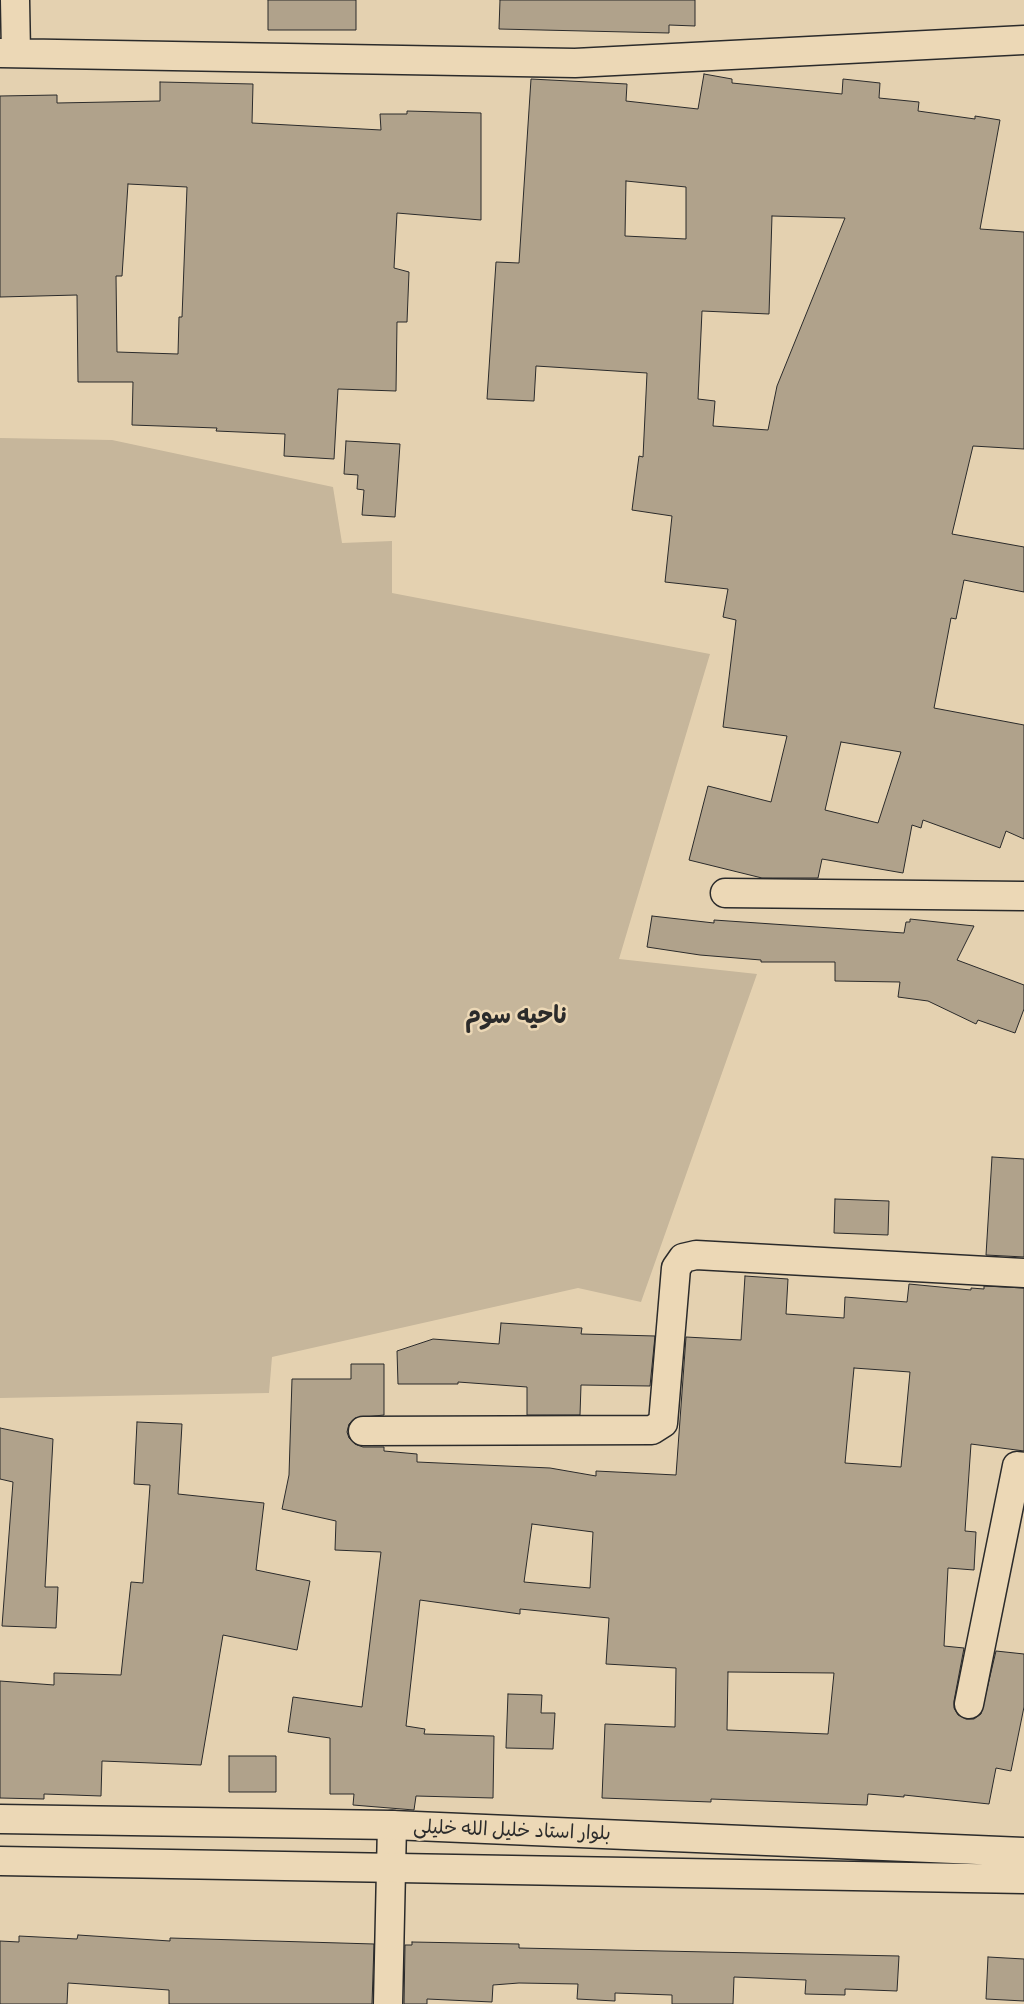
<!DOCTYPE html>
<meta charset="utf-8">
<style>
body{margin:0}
canvas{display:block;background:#e4d1b0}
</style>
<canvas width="1024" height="2004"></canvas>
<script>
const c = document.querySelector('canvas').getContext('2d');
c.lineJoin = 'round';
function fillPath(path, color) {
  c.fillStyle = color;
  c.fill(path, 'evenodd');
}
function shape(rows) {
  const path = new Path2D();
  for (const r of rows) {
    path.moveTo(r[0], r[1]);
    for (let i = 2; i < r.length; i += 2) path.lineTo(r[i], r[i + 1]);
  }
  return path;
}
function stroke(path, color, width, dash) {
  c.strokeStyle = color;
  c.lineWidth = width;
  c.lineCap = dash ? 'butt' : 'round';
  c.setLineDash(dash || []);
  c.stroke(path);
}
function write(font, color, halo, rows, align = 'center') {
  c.font = font + ' "Patrick Hand","Playpen Sans Arabic",sans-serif';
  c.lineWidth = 5;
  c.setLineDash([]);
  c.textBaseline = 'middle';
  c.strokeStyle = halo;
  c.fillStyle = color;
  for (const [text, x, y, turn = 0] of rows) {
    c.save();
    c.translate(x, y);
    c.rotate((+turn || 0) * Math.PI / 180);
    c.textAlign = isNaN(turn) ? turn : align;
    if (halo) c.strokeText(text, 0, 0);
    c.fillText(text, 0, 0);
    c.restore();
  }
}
const green = shape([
 [0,438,112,440,333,487,342,543,392,541,392,593,710,654,619,959,757,974,641,1302,578,1288,272,1357,269,1393,0,1398]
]);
const building = shape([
 [268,0,356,0,356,30,268,30,268,0],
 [500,0,695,0,695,26,669,25,669,33,499,29,500,0],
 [704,74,732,79,732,83,842,94,843,79,880,83,879,98,919,102,918,111,975,119,975,116,1000,120,980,229,1024,232,1024,449,973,446,952,534,1024,547,1024,592,964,580,956,619,951,618,934,708,1024,725,1024,839,1006,831,1000,848,923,820,921,828,912,825,903,873,822,859,818,878,762,878,689,860,708,786,771,802,787,736,723,727,736,620,723,617,728,589,665,582,672,516,632,510,639,456,643,457,647,373,536,366,534,401,487,399,496,262,519,263,531,79,627,84,626,101,698,109,704,74],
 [626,181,686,187,686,239,625,236,626,181],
 [772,216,845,218,777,386,768,430,713,426,715,401,698,399,702,311,769,314,772,216],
 [841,742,901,752,878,823,825,810,841,742],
 [160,82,253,84,252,123,381,130,380,114,407,114,407,111,481,113,481,220,397,213,394,268,409,272,407,322,397,322,396,391,338,389,334,459,284,456,285,434,216,431,217,428,132,425,133,382,78,382,77,295,0,297,0,96,57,95,57,103,160,101,160,82],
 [128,184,187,187,182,317,179,317,178,354,117,352,116,276,122,276,128,184],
 [346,441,400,444,395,517,362,515,364,490,357,489,358,475,344,474,346,441],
 [652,916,714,923,714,920,904,933,906,922,910,922,910,919,974,926,957,960,1024,985,1024,1009,1015,1033,978,1020,976,1024,928,1001,898,997,900,982,835,981,835,962,761,962,761,960,700,955,647,947,652,916],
 [992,1157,1024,1159,1024,1257,986,1255,992,1157],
 [835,1199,889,1201,888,1235,834,1233,835,1199],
 [745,1276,788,1279,786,1314,844,1318,845,1297,907,1302,909,1284,971,1290,971,1288,984,1289,984,1286,1024,1288,1024,1451,971,1444,965,1531,976,1532,974,1570,948,1568,944,1646,964,1648,954,1701,954,1708,958,1715,966,1719,974,1719,981,1714,996,1651,1024,1654,1024,1707,1011,1771,996,1768,989,1804,904,1795,904,1797,868,1794,867,1805,711,1799,711,1802,602,1798,605,1724,675,1727,676,1668,606,1664,609,1618,520,1609,520,1614,420,1600,406,1726,425,1729,424,1734,494,1736,493,1798,416,1796,414,1810,353,1805,354,1794,330,1794,330,1738,288,1732,293,1697,362,1707,381,1552,335,1550,336,1521,282,1509,289,1475,292,1379,351,1379,351,1364,384,1364,384,1415,355,1418,349,1424,347,1432,349,1438,355,1444,363,1447,384,1447,384,1451,417,1454,417,1462,550,1468,596,1476,596,1471,676,1475,686,1337,741,1340,745,1276],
 [854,1368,910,1372,901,1467,845,1463,854,1368],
 [532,1524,593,1532,590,1588,524,1582,532,1524],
 [728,1672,834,1673,828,1734,727,1730,728,1672],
 [501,1323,582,1328,581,1334,655,1336,650,1386,581,1385,580,1415,527,1415,527,1387,458,1382,458,1384,398,1384,397,1351,433,1339,499,1344,501,1323],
 [137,1422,182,1424,178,1494,264,1503,256,1570,310,1581,297,1650,223,1635,201,1765,102,1761,101,1796,44,1794,44,1799,0,1798,0,1681,54,1685,54,1673,121,1675,131,1582,143,1583,150,1485,134,1484,137,1422],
 [0,1428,53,1439,45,1587,58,1587,56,1628,2,1626,13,1482,0,1479,0,1428],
 [508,1694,542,1695,541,1713,555,1713,553,1749,506,1748,508,1694],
 [229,1756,276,1756,276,1792,229,1792,229,1756],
 [78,1935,170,1941,170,1938,374,1944,372,2004,169,2004,169,1990,68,1983,67,2004,0,2004,0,1941,19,1942,19,1936,77,1939,78,1935],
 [412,1942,519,1944,519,1948,899,1956,897,1991,845,1989,845,1995,805,1994,806,1980,734,1977,733,2004,672,2004,672,1995,615,1993,615,2001,577,1999,578,1984,519,1983,493,1985,492,2002,427,1999,427,2004,404,2004,405,1945,412,1945,412,1942],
 [988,1957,1024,1959,1024,2001,986,1999,988,1957]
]);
const minor = shape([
 [15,0,16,53],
 [0,53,575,63,1024,40],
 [725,893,1024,896],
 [363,1431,652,1430,663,1423,676,1268,683,1258,696,1255,1024,1273],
 [969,1704,1017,1466,1024,1467],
 [388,2004,392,1825]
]);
const major = shape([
 [0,1819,392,1825,1024,1852],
 [0,1861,1024,1879]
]);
const streetNames = [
 ["بلوار استاد خلیل الله خلیلی",512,1831,2]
];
const districtNames = [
 ["ناحیه سوم",516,1017]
];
fillPath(green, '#c6b69b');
fillPath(building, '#b0a28b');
stroke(building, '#2b2b2b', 1);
stroke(minor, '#2b2b2b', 31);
stroke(major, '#2b2b2b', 31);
stroke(minor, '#ecd8b6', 28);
stroke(major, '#ecd8b6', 28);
write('19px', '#2b2b2b', '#ecd8b6', streetNames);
write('bold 24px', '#2b2b2b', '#ecd8b6', districtNames);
</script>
